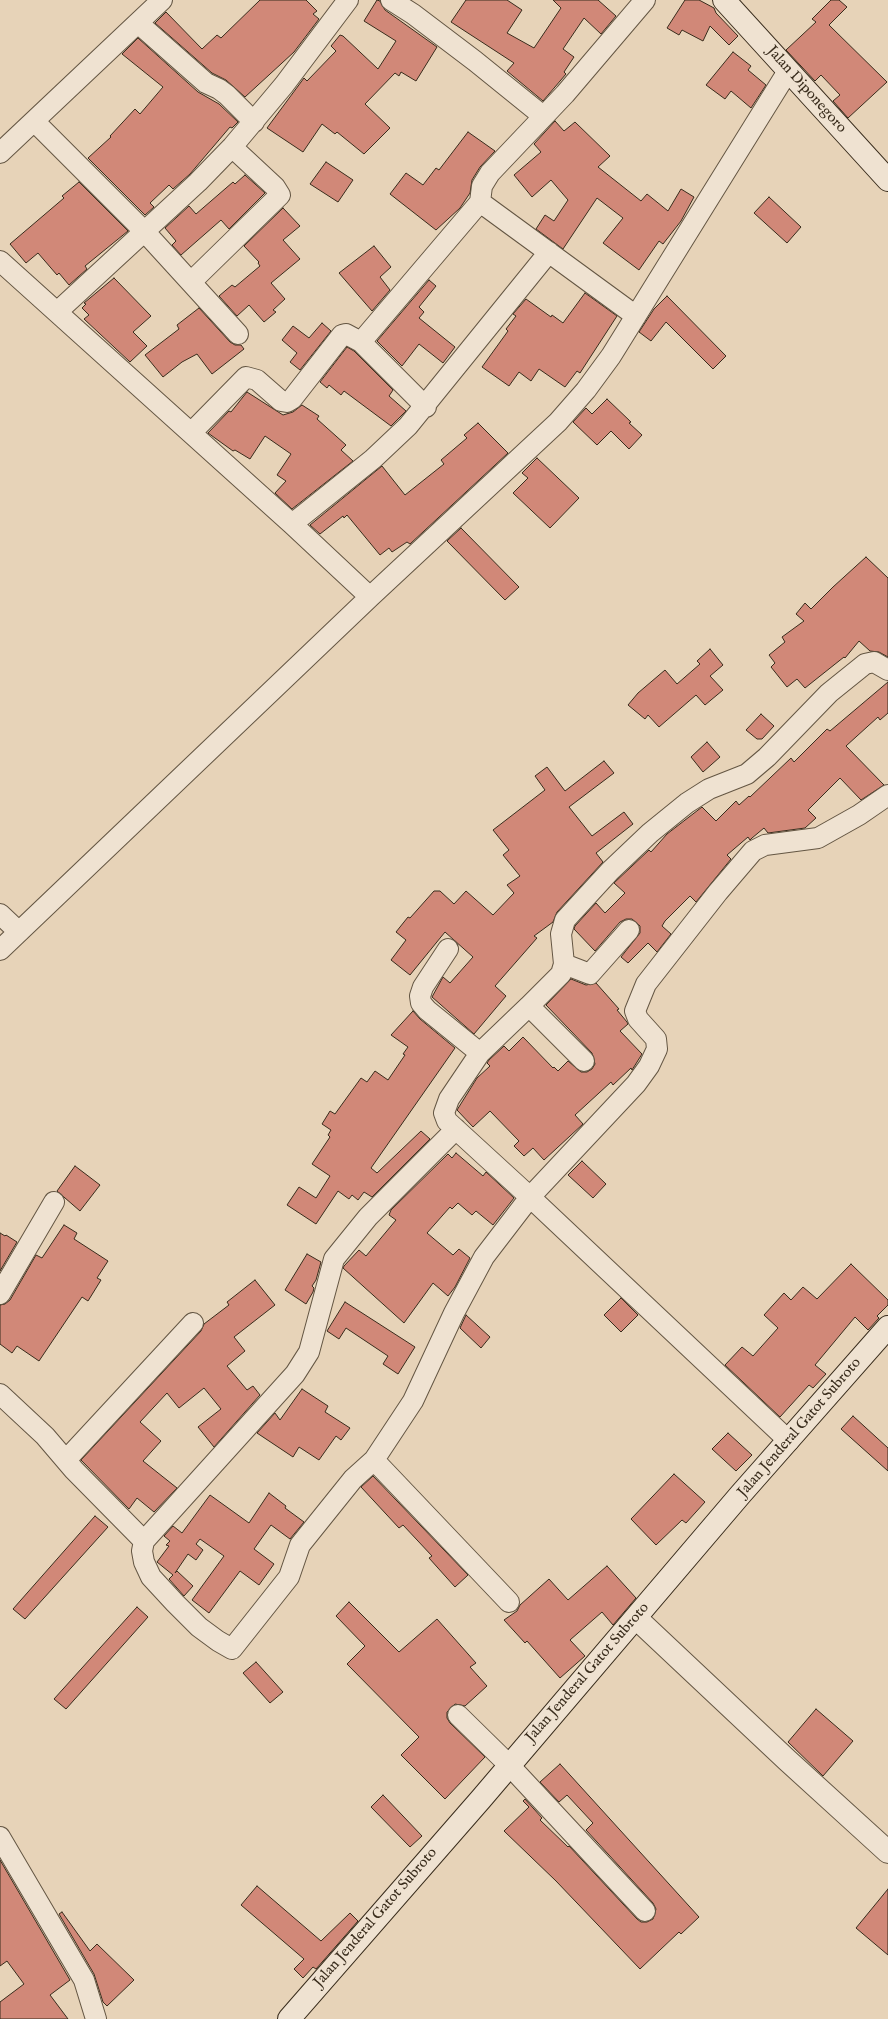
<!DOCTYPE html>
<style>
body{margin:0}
canvas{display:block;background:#e7d3b8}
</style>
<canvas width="888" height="2019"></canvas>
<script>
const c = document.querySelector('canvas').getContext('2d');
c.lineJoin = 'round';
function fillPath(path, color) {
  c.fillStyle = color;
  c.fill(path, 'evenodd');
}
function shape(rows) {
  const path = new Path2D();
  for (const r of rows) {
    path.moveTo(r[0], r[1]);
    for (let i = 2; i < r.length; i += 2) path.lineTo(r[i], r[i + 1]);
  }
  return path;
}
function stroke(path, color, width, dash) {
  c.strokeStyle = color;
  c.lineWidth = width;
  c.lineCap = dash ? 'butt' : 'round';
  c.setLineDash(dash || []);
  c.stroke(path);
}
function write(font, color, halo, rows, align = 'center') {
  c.font = font + ' "IM FELL English",serif';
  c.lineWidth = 3.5;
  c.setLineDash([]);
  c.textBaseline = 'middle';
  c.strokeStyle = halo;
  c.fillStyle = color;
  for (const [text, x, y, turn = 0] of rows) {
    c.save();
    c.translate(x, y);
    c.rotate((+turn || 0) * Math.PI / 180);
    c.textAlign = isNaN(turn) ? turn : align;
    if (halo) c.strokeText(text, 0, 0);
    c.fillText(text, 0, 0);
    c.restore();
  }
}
const building = shape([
 [260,0,306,0,317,11,313,14,319,19,294,52,245,97,226,80,212,73,155,23,166,12,202,49,217,35,221,38,260,0],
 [377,0,380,1,385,10,437,47,416,81,401,72,399,76,395,73,365,104,390,128,364,154,337,132,335,134,322,124,303,152,267,128,304,78,307,81,336,51,331,46,340,35,343,36,378,69,396,41,364,21,377,0],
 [466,0,507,0,522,10,507,33,534,48,561,8,553,0,598,0,616,16,601,34,584,18,563,49,574,57,564,72,566,74,543,101,507,71,514,63,451,22,466,0],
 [685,0,699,0,714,8,716,13,738,36,729,45,710,26,703,41,682,30,679,35,667,28,685,0],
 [831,0,839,0,847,7,829,25,887,82,848,118,833,101,840,95,821,75,815,81,786,50,816,22,812,19,831,0],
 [138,38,198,92,219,104,238,122,232,128,230,127,190,174,173,189,169,185,150,203,154,207,145,215,88,158,111,137,110,136,135,109,140,114,163,87,122,54,138,38],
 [733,52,751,66,748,70,766,85,751,108,731,91,725,99,706,85,733,52],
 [555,121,564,131,575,122,610,156,598,167,641,201,647,194,668,211,681,189,694,197,681,221,663,244,659,241,639,270,603,243,623,218,597,198,563,249,536,229,545,215,554,221,568,200,551,180,532,197,514,175,541,152,534,144,555,121],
 [468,132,495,151,480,167,472,180,470,193,460,208,436,230,390,194,406,173,423,185,436,168,439,170,468,132],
 [326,162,353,180,338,202,310,184,326,162],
 [245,175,265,193,229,229,221,220,181,255,172,245,176,241,165,228,189,206,196,214,233,182,235,184,245,175],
 [79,182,128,231,85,266,87,269,69,285,59,273,57,275,38,253,26,263,10,244,64,198,62,196,79,182],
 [769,197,801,227,787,243,754,213,769,197],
 [283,208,300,226,283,240,300,259,271,283,285,299,273,310,276,312,264,322,249,305,237,316,219,296,232,285,235,287,260,266,258,263,259,262,244,246,283,208],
 [374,246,391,267,380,277,390,290,372,311,339,273,374,246],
 [114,278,151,316,133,332,147,346,130,362,84,319,89,315,82,308,86,304,84,303,114,278],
 [429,280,436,286,419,307,424,312,419,318,455,347,443,363,419,344,402,366,377,341,429,280],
 [585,293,617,316,580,373,577,371,565,387,539,369,531,381,519,372,509,386,482,367,508,331,506,329,516,316,513,314,526,299,551,317,552,315,563,323,585,293],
 [667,296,726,356,713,369,666,322,651,341,639,332,654,309,667,296],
 [199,308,230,342,235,345,241,345,244,349,212,374,197,354,182,362,163,377,145,355,179,329,177,325,199,308],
 [322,323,331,331,300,370,290,362,297,353,282,340,293,326,309,338,322,323],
 [347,347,354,351,393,390,389,396,406,411,391,426,344,391,341,395,329,385,327,388,320,382,347,347],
 [247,392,283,415,293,412,302,405,319,416,317,419,346,445,341,450,353,461,292,509,275,493,286,481,277,475,291,454,265,436,250,459,235,450,233,451,208,433,229,411,231,412,247,392],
 [607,399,631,422,629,423,642,435,629,449,611,431,597,445,573,422,586,408,592,414,607,399],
 [478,423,508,453,410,544,407,542,392,552,389,548,380,555,347,515,344,518,343,516,320,534,310,525,382,466,405,495,444,464,441,460,467,438,464,435,478,423],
 [537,458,579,498,550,528,513,493,528,478,522,473,537,458],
 [461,528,519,587,505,600,447,541,461,528],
 [866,557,888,578,888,657,879,652,870,651,859,641,845,658,844,657,805,688,797,679,787,687,771,667,775,663,769,655,785,642,782,637,804,621,796,614,805,603,811,609,833,587,866,557],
 [710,649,723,665,710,676,723,690,705,705,696,695,659,727,648,715,645,719,628,705,638,693,665,670,677,684,700,664,697,661,710,649],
 [888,682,888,713,880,720,878,717,846,746,884,785,861,800,840,778,808,810,816,818,805,828,768,833,764,828,752,838,750,840,748,837,727,855,731,859,696,902,690,896,665,921,662,926,671,934,657,952,648,943,628,963,621,957,640,933,640,926,632,919,626,919,620,922,595,951,574,929,575,926,596,903,605,913,625,893,614,883,649,850,651,852,667,834,689,817,702,807,716,821,736,801,739,805,749,796,750,797,791,758,794,762,827,729,830,731,888,682],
 [761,714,774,726,762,739,757,739,746,730,761,714],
 [707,742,720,757,703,772,691,757,707,742],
 [604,761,614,773,569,807,592,836,624,812,633,824,596,853,603,862,557,912,553,922,534,936,537,938,495,986,506,996,474,1034,432,997,443,977,450,983,473,957,445,932,410,975,391,960,406,940,396,932,408,917,410,918,434,891,440,891,454,904,466,891,493,915,514,893,507,885,520,876,503,855,509,850,493,830,545,790,535,776,547,767,565,791,604,761],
 [571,979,586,985,596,983,619,1009,617,1010,627,1022,628,1024,620,1031,642,1054,632,1070,631,1068,613,1085,611,1082,575,1115,583,1124,544,1160,533,1148,524,1156,514,1146,519,1141,490,1111,473,1127,457,1110,477,1078,490,1066,487,1063,489,1060,504,1046,509,1051,523,1037,553,1068,554,1067,558,1071,568,1061,581,1072,587,1072,592,1069,595,1064,592,1053,546,1005,571,979],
 [413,1011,420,1019,455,1048,371,1168,377,1173,421,1131,430,1139,372,1197,364,1192,358,1200,352,1195,349,1199,338,1191,316,1224,287,1205,299,1187,316,1198,330,1176,312,1164,330,1137,328,1135,331,1130,322,1124,330,1111,335,1114,361,1078,367,1082,375,1071,388,1080,405,1055,403,1054,408,1047,391,1035,413,1011],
 [456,1153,483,1176,486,1172,514,1198,493,1225,476,1211,472,1215,458,1203,452,1209,450,1207,427,1233,453,1255,459,1249,470,1258,455,1287,448,1296,433,1283,404,1323,343,1268,344,1266,359,1250,366,1256,396,1220,389,1215,391,1210,448,1154,452,1158,456,1153],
 [582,1161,606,1184,593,1198,568,1175,582,1161],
 [75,1166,100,1185,80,1211,57,1191,75,1166],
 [64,1225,77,1233,74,1239,108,1261,97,1278,101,1280,88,1301,82,1297,39,1361,17,1346,12,1353,0,1344,0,1305,5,1304,10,1300,36,1255,42,1258,64,1225],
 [0,1233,5,1236,6,1235,17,1242,0,1271,0,1233],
 [307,1254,321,1262,316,1280,312,1286,314,1288,313,1292,306,1304,285,1290,307,1254],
 [851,1264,888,1300,888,1305,877,1316,879,1318,868,1330,855,1317,815,1365,826,1374,813,1388,809,1385,780,1417,725,1365,742,1347,753,1356,778,1328,764,1315,784,1293,791,1300,803,1287,817,1299,851,1264],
 [255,1280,275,1305,234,1337,245,1351,227,1366,247,1390,253,1386,260,1395,214,1447,198,1427,221,1409,204,1388,179,1408,167,1393,140,1422,161,1441,143,1461,177,1488,154,1512,137,1498,129,1509,81,1460,201,1331,204,1324,229,1305,227,1302,255,1280],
 [621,1298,638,1315,621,1332,604,1315,621,1298],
 [345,1302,415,1347,398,1374,383,1364,388,1356,346,1328,339,1339,327,1331,345,1302],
 [466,1315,490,1337,481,1348,460,1328,466,1315],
 [302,1389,328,1406,325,1412,350,1428,341,1440,336,1436,319,1460,299,1447,293,1457,257,1433,275,1413,280,1420,302,1389],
 [853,1416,888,1448,888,1471,841,1429,853,1416],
 [728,1433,752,1455,736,1471,712,1449,728,1433],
 [674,1474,705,1502,686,1523,682,1520,656,1545,631,1519,674,1474],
 [373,1476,468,1575,455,1587,429,1558,432,1556,403,1525,399,1528,361,1487,373,1476],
 [269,1493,286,1506,285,1508,304,1522,290,1539,271,1525,254,1549,274,1564,259,1585,240,1571,209,1613,192,1600,224,1556,200,1539,196,1544,203,1550,196,1560,188,1554,175,1573,177,1571,193,1586,184,1596,169,1579,173,1575,157,1562,169,1546,166,1545,170,1541,164,1536,173,1526,182,1533,210,1495,249,1523,269,1493],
 [95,1516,108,1527,25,1619,13,1609,95,1516],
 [607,1566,636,1598,613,1625,602,1612,570,1640,585,1656,560,1678,527,1641,525,1643,504,1620,517,1611,520,1605,549,1579,568,1600,607,1566],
 [349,1602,399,1652,437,1619,476,1663,470,1667,487,1686,465,1706,455,1704,447,1712,447,1718,450,1723,485,1757,445,1799,401,1755,419,1737,347,1664,365,1646,336,1616,349,1602],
 [137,1607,148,1617,66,1709,54,1699,137,1607],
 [256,1662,283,1692,270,1703,243,1673,256,1662],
 [816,1709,853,1741,823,1776,788,1742,816,1709],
 [560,1764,699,1917,681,1934,679,1932,640,1969,556,1881,504,1831,529,1807,523,1801,525,1799,542,1818,540,1820,568,1847,569,1846,637,1919,641,1922,647,1922,653,1919,656,1909,653,1903,586,1830,593,1823,567,1795,559,1802,540,1782,560,1764],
 [383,1795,422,1836,410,1847,371,1807,383,1795],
 [0,1860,70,1980,50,1995,68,2019,0,2019,0,2002,24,1984,7,1961,0,1966,0,1860],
 [257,1886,321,1941,350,1913,358,1921,316,1969,313,1967,303,1978,294,1969,304,1959,241,1905,257,1886],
 [888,1889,888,1955,856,1928,888,1889],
 [62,1912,90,1951,97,1944,134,1980,107,2006,103,2002,94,1974,59,1914,62,1912]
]);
const minor = shape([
 [391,0,413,14,475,61,543,116],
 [138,23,206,83,219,89,227,95,254,122],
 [34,121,144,231,238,334],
 [0,153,162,0],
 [480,202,636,316],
 [0,261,292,524,370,597],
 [191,282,280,195,275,187,232,147],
 [57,312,198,182,232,147,284,85,348,0],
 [361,342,480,202,482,186,490,173,565,94,645,0],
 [191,433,246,377,257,380,281,401,287,402,292,399,342,335,346,334,361,342,426,407],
 [292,524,373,459,408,426,549,252],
 [0,914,19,932],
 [448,949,423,987,420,996,421,1003,427,1010,480,1053],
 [0,950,370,597,558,422,586,390,611,356,788,71],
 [564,964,590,974,629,930],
 [529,1006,561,974,564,964,561,934,565,920,610,871,650,833,687,803,709,789,747,774,767,757,829,693,865,664,874,662,888,670],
 [0,1294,54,1202],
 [0,1394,45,1436,74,1470,144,1541,295,1374,309,1352,334,1259,368,1217,456,1129],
 [789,1441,530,1197,636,1084,649,1066,657,1049,656,1039,638,1019,635,1011,646,984,718,892,753,851,765,845,818,838,859,815,888,795],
 [66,1460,193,1323],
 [374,1460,509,1602],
 [144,1541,142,1551,144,1562,151,1577,175,1603,199,1627,218,1641,232,1649,289,1577,300,1545,353,1479,374,1460,413,1401,454,1313,484,1257,530,1197,447,1121,444,1113,449,1099,480,1053,529,1006,584,1061],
 [458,1715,509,1765,645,1911],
 [0,1837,84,1980,96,2019]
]);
const tertiary = shape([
 [636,1618,787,1760,888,1852]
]);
const secondary = shape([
 [724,0,888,180],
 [289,2019,481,1799,740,1495,888,1327]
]);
const streetNames = [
 ["Jalan Diponegoro",806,90,48],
 ["Jalan Jenderal Gatot Subroto",800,1428,-49],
 ["Jalan Jenderal Gatot Subroto",588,1673,-49],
 ["Jalan Jenderal Gatot Subroto",376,1918,-49]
];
fillPath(building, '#d18878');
stroke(building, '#392c1c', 1);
stroke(minor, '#645643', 22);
stroke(tertiary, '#645643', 24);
stroke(secondary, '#392c1c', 24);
stroke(minor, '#efe2d1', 20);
stroke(tertiary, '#efe2d1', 22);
stroke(secondary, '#efe2d1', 22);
write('15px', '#392c1c', '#efe2d1', streetNames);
</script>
